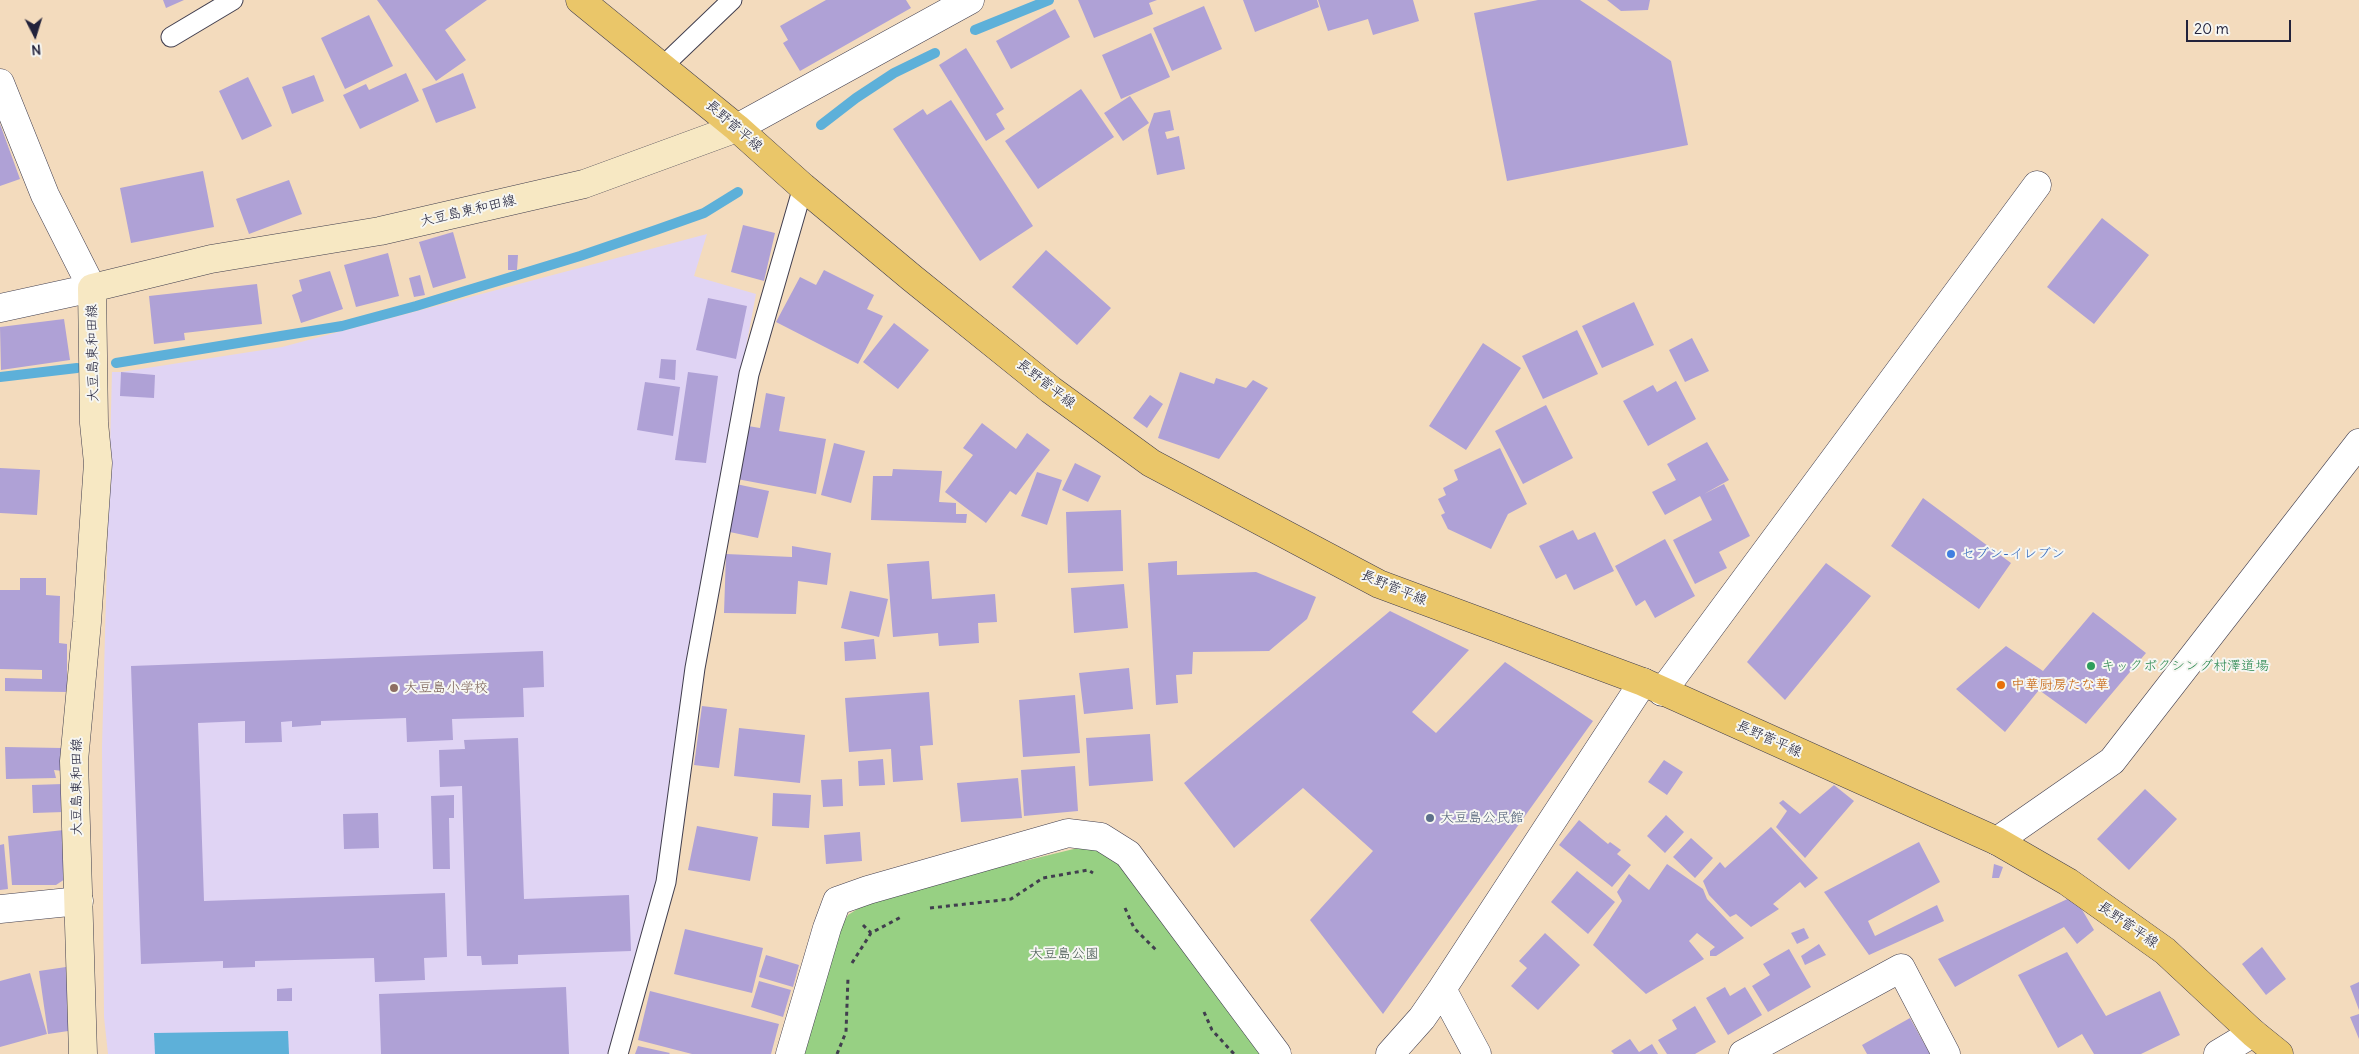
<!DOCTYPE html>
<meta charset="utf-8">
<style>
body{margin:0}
#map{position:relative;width:2359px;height:1054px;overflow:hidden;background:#f3dbbd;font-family:Delius,sans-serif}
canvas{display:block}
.north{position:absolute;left:10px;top:10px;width:50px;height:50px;-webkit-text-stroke:4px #f6f6f2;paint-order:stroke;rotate:175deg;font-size:14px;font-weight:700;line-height:20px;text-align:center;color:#22223b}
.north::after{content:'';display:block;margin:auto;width:18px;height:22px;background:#22223b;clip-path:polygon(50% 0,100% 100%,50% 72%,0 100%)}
.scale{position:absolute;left:2186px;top:20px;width:105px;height:22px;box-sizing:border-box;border:2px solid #22223b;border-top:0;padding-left:6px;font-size:15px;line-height:18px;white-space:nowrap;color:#22223b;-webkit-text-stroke:4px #f6f6f2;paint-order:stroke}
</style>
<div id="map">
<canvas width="2359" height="1054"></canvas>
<div class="north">N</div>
<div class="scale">20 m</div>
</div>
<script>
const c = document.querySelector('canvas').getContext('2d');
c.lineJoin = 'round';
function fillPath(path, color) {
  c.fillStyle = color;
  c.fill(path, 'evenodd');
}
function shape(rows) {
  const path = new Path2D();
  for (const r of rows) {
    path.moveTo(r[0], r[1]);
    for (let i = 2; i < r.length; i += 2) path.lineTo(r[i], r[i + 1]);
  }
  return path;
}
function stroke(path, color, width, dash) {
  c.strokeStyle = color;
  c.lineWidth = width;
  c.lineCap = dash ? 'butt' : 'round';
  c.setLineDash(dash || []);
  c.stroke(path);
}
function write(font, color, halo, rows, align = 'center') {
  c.font = font + ' Delius,"Klee One",sans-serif';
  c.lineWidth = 4;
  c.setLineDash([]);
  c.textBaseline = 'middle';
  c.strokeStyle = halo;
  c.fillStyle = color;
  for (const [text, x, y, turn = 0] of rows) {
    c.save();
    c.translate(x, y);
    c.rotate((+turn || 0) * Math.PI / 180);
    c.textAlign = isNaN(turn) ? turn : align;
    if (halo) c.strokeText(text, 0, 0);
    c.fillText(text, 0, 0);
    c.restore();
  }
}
const built = shape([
 [707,234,694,276,756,294,693,629,656,886,609,1054,108,1054,104,1017,102,747,112,372,121,372,282,347]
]);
const green = shape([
 [1082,847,1110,853,1260,1054,802,1054,840,929,848,915,876,897]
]);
const water = shape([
 [288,1031,289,1054,155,1054,154,1033]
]);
const stream = shape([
 [975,30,1049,0],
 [821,125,856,98,894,73,935,53],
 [116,363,342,326,416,306,580,256,656,230,704,213,738,192],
 [0,377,77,368]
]);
const building = shape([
 [163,0,184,0,166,8],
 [377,0,487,0,445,30,466,60,436,81],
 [826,0,906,0,911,8,800,71,783,43,788,40,780,26],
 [1078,0,1157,0,1149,3,1153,14,1094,38],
 [1243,0,1317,0,1319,7,1255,32],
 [1318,0,1413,0,1419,21,1373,35,1368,19,1328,31],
 [1538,0,1580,0,1671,61,1688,145,1507,181,1474,13],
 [1607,0,1650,0,1648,10,1621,11],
 [1204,6,1222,49,1172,71,1153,28],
 [1055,9,1070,37,1011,69,996,41],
 [369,15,393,66,345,89,321,38],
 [1151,33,1170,77,1121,99,1102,55],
 [966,48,1004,109,996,114,1005,129,986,141,939,65],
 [406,73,419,101,360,129,343,95,366,84,369,90],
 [463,73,476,108,436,123,422,89],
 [314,75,324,101,292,114,282,87],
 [248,77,272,126,242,140,219,91],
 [1081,89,1114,137,1038,189,1005,141],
 [1130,96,1149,123,1123,141,1104,113],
 [951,100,1033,226,980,261,893,129,923,109,927,115],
 [1170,110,1174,130,1165,132,1167,139,1179,136,1185,169,1157,175,1148,130,1154,113],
 [0,124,20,179,0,186],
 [203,171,214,227,131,243,120,188],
 [289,180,302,214,249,234,236,199],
 [2102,218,2149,255,2094,324,2047,287],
 [743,225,775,233,764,281,731,272],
 [453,232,466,278,433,288,419,242],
 [1046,250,1111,308,1077,345,1012,287],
 [388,253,399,296,356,307,344,265],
 [508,255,518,255,517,270,508,270],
 [824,270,874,295,867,309,883,316,858,364,776,322,800,277,816,285],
 [330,271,343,309,301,323,292,295,302,291,299,280],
 [420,275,425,295,414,297,409,278],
 [257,284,262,324,184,333,185,340,154,344,149,296],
 [708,298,747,306,736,359,696,350],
 [1634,302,1654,345,1602,368,1582,326],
 [64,319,70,360,1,370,0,327],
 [894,323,929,350,898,389,863,362],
 [1577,330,1598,374,1543,399,1522,356],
 [1692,338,1709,371,1685,382,1669,350],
 [1483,343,1521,368,1466,450,1429,426],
 [661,359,676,360,675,380,659,378],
 [121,372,155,375,154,398,120,396],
 [688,372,718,376,706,463,675,460],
 [1180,372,1214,384,1216,378,1246,388,1253,380,1268,388,1219,459,1158,438],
 [1676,381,1696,419,1648,446,1623,401,1653,385,1657,392],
 [645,382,680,387,673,436,637,430],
 [766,393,785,397,779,431,826,439,816,494,737,479,748,426,760,428],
 [1150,395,1163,404,1147,428,1133,418],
 [1546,405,1573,458,1523,484,1495,431],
 [982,423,1016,449,1027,433,1050,450,1016,495,1010,491,986,523,945,492,973,455,963,448],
 [1707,442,1729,480,1704,494,1724,484,1750,536,1719,552,1727,568,1695,584,1673,540,1712,520,1700,496,1665,515,1652,492,1676,480,1667,464],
 [834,443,865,451,851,503,821,495],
 [1500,448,1527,504,1508,514,1491,549,1448,529,1441,515,1445,513,1438,499,1446,495,1443,488,1458,480,1454,470],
 [1075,463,1101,476,1088,502,1062,490],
 [0,468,40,470,37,515,0,513],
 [893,469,942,471,939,502,956,503,956,514,967,514,966,523,871,520,873,476,892,476],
 [1037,472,1062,480,1047,525,1021,516],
 [736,484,769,491,758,538,725,531],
 [1923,498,2011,563,1979,609,1891,546],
 [1121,510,1123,571,1068,573,1066,512],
 [1573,530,1578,540,1595,532,1614,571,1574,590,1566,574,1556,579,1539,546],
 [1665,539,1695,596,1655,618,1645,600,1636,606,1615,566],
 [792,546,831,553,827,585,798,581,796,614,724,613,726,554,792,557],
 [929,561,932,599,995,594,997,622,978,623,979,643,939,646,938,633,893,637,887,564],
 [1177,561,1177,575,1256,572,1316,597,1307,619,1269,651,1193,652,1192,674,1176,675,1178,703,1156,705,1148,563],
 [1826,563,1871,596,1785,700,1747,662],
 [20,578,46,578,46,595,60,596,59,643,67,644,67,692,5,691,5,678,42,679,42,670,0,669,0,590,20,590],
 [1124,584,1128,628,1074,633,1071,588],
 [850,591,888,599,879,637,841,628],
 [1390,611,1469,650,1412,712,1436,733,1505,662,1593,721,1383,1014,1310,920,1373,851,1303,788,1234,848,1184,783],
 [2093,612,2146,653,2086,724,2039,690,2005,732,1956,689,2006,646,2043,671],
 [874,639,876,659,845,661,844,642],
 [543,651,544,687,523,688,524,717,452,719,453,740,407,742,406,718,321,721,321,725,292,727,292,721,281,722,282,742,245,743,245,721,198,723,204,901,445,893,447,957,424,958,425,980,375,982,374,958,255,961,255,967,223,968,223,961,141,964,131,666],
 [1129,668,1133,709,1084,714,1079,673],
 [929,692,933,745,920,746,923,780,893,782,891,749,849,752,845,698],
 [1075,695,1080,753,1023,757,1019,700],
 [702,706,727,709,719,768,694,765],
 [739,728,805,735,800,783,734,776],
 [1150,734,1153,781,1089,786,1086,738],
 [518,738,524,899,629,895,631,951,518,955,518,964,482,965,481,956,467,956,462,786,440,787,439,750,465,749,464,740],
 [5,747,61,748,63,771,54,770,56,778,6,779],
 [883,759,885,785,859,786,858,761],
 [1664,760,1683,772,1667,795,1648,782],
 [1075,766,1078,811,1024,816,1021,770],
 [1018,778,1022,818,961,822,957,783],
 [842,779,843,806,823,807,821,780],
 [63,784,64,812,33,813,32,785],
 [1834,785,1854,801,1805,858,1776,827,1787,811,1779,803,1783,800,1800,814],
 [2145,789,2177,819,2129,870,2097,839],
 [773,793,811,795,809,828,772,826],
 [454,795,454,818,449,818,450,869,433,869,431,796],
 [378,813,379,848,344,849,343,814],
 [1666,815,1684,832,1665,853,1647,836],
 [1579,820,1608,844,1610,842,1621,850,1617,854,1631,865,1612,887,1559,845],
 [697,826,758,837,750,881,688,870],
 [1771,827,1818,878,1805,888,1800,882,1773,904,1779,909,1751,927,1736,914,1730,917,1709,895,1703,881,1720,862,1725,868],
 [64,830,68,877,56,885,12,885,8,836],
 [860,832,862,861,826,864,824,835],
 [1691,838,1713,858,1695,878,1673,857],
 [1919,842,1940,882,1868,921,1875,936,1937,905,1944,921,1869,955,1824,892],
 [4,844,8,889,0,890,0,845],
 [1667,864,1703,889,1707,899,1744,938,1716,956,1710,956,1710,951,1715,947,1697,933,1689,941,1704,959,1646,994,1593,945,1622,901,1617,892,1629,874,1649,890],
 [1994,864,2003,867,1999,878,1992,878],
 [1577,871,1615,902,1588,934,1551,902],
 [2074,896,2094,930,2077,944,2064,927,1955,987,1938,959],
 [1804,928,1809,938,1797,944,1791,933],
 [685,929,763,948,752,993,674,974],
 [1545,933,1580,965,1538,1010,1511,986,1527,968,1519,961],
 [1819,944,1826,955,1805,965,1801,956],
 [2262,947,2286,979,2266,995,2242,964],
 [1789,949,1811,987,1768,1012,1752,986,1770,975,1763,964],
 [2067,952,2106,1016,2160,991,2180,1035,2141,1054,2094,1054,2082,1034,2058,1048,2018,975],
 [766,955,799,965,793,987,759,977],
 [66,967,75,1030,48,1034,39,971],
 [30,973,47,1034,0,1047,0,981],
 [759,981,791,990,783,1017,751,1007],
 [2359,982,2359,1010,2350,986],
 [566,987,569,1054,381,1054,379,994],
 [1725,987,1730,996,1745,987,1762,1015,1728,1035,1706,998],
 [292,988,292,1001,277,1001,277,989],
 [650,991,779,1024,771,1054,692,1054,638,1040],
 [1695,1006,1716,1042,1695,1054,1667,1054,1658,1040,1677,1029,1672,1020],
 [2359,1014,2359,1039,2350,1017],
 [1910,1018,1930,1054,1867,1054,1862,1045],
 [1630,1039,1639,1052,1652,1044,1658,1054,1614,1054,1611,1051],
 [638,1046,670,1053,669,1054,635,1054]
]);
const path = shape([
 [930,908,1011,899,1043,878,1088,870,1093,873],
 [1125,908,1134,928,1158,952],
 [863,925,871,933],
 [852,963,871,933,903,916],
 [1204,1012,1212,1030,1234,1054],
 [837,1054,846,1032,848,978]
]);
const service = shape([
 [171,37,233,0],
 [663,66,732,0],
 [618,1054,666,882,695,668,749,374,803,187]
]);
const minor = shape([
 [0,83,45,195,92,288,0,308],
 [737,128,970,0],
 [1662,692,2037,185],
 [1997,841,2112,761,2359,443],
 [0,909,79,901],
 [1442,989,1477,1054],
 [790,1054,827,928,837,901,868,890,1068,833,1101,837,1128,854,1277,1054],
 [1390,1054,1422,1018,1442,989,1643,682],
 [1743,1054,1901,968,1946,1054],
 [2218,1054,2253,1033]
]);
const secondary = shape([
 [83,1054,74,761,87,622,98,463,94,423,92,288,211,259,380,231,584,184,737,128]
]);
const primary = shape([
 [580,0,737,128,803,187,912,278,1051,390,1151,463,1379,584,1643,682,1997,841,2068,882,2165,951,2253,1033,2279,1054]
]);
const markers = [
 [1951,554,5,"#3f7fe0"],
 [2091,666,5,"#2e9e5b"],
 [2001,685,5,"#e8710a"],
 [394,688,5,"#8d6e63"],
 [1430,818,5,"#5c6f8a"]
];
const streetNames = [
 ["長野菅平線",734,126,41],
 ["大豆島東和田線",468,211,-13],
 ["大豆島東和田線",93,353,-91],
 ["長野菅平線",1046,384,38],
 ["長野菅平線",1394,588,23],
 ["長野菅平線",1769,739,24],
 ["大豆島東和田線",77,787,-90],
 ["長野菅平線",2128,925,35]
];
const shopNames = [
 ["セブン-イレブン",1961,554]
];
const leisureNames = [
 ["キックボクシング村澤道場",2101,666]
];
const foodNames = [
 ["中華厨房たな華",2011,685]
];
const educationNames = [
 ["大豆島小学校",404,688]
];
const serviceNames = [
 ["大豆島公民館",1440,818]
];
const parkNames = [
 ["大豆島公園",1064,954]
];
fillPath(built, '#e0d4f4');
fillPath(green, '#97d083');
fillPath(water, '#5db0d9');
stroke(stream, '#5db0d9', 10);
fillPath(building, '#afa1d6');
stroke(service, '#413e4e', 21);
stroke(minor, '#413e4e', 29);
stroke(secondary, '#413e4e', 29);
stroke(primary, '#413e4e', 29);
stroke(path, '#413e4e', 3, [4, 4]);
stroke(service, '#fff', 19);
stroke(minor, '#fff', 28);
stroke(secondary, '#f7e8c3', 28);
stroke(primary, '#eac669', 28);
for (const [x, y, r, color] of markers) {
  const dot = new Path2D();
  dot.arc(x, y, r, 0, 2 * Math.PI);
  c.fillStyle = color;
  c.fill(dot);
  stroke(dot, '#f6f6f2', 2);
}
write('14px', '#22223b', '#f6f6f2', streetNames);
write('14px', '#366cbe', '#f6f6f2', shopNames, 'left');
write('14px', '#27864d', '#f6f6f2', leisureNames, 'left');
write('14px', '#c56008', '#f6f6f2', foodNames, 'left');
write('14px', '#785e54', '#f6f6f2', educationNames, 'left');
write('14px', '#4e5e75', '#f6f6f2', serviceNames, 'left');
write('14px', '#455651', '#f6f6f2', parkNames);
</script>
